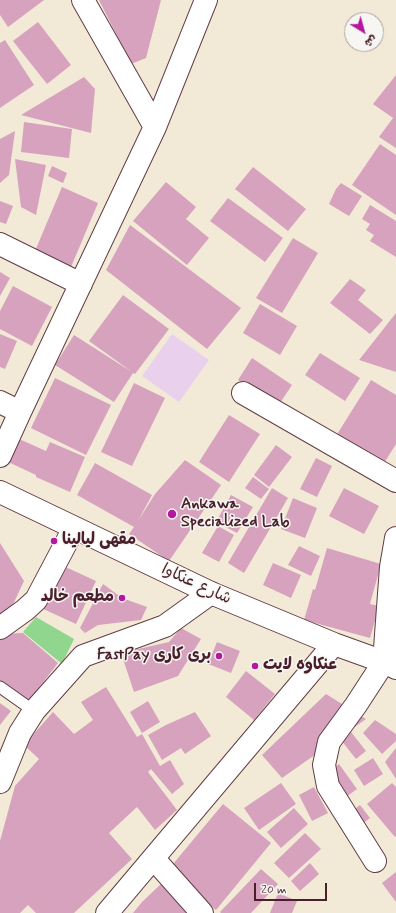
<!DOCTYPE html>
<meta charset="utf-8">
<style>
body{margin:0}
#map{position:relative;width:396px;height:913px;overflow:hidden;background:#f2ead7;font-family:Mynerve,"Playpen Sans Arabic",sans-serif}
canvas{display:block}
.north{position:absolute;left:344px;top:12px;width:40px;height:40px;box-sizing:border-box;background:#f6f6f2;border:1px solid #b1a0a2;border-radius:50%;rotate:143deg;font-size:11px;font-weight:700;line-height:16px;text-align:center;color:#4a1f2b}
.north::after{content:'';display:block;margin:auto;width:14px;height:18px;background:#b5179e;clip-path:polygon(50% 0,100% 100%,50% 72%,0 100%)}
.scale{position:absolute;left:254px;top:883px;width:73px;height:18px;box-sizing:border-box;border:2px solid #4a1f2b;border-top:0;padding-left:5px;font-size:12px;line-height:14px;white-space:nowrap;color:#4a1f2b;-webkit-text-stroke:3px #f6f6f2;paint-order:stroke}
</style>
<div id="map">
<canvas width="396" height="913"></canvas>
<div class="north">ش</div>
<div class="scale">20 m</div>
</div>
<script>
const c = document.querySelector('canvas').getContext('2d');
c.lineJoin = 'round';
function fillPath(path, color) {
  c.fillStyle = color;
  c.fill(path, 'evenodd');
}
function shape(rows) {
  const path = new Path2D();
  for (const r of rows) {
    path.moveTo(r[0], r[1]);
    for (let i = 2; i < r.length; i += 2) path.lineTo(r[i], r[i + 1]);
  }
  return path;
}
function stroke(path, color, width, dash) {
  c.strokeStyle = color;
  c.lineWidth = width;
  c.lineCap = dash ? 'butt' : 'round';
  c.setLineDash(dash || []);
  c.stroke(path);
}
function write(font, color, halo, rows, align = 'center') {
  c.font = font + ' Mynerve,"Playpen Sans Arabic",sans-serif';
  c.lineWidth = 3;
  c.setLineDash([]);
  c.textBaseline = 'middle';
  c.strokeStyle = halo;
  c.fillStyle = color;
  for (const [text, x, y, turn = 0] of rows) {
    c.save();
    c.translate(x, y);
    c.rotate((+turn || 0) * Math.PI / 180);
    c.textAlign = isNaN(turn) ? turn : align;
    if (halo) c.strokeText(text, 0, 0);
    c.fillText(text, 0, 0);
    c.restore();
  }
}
const built = shape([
 [172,334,209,360,179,402,142,376]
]);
const green = shape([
 [36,617,74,639,62,664,23,632]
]);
const building = shape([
 [0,0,44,0,8,27,0,15],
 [99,0,161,0,146,58,131,64],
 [38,22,71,65,47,84,13,41],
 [5,40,34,85,0,108,0,43],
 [396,75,396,148,379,137,393,118,373,104],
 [84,77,95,89,91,133,21,115],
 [24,122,72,129,69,158,21,152],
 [15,131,9,175,0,183,0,139],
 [380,144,396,155,396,215,352,185],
 [15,159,46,165,36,215,21,207],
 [52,166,67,173,63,183,48,176],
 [253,167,306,209,288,231,235,189],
 [166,182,196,207,186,219,209,238,187,265,133,221],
 [341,183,362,196,349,216,329,204,336,189],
 [62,187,98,203,71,267,35,251],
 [228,198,283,238,265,262,210,221],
 [0,201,13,206,6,224,0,222],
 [370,205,396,221,396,257,370,241,374,235,366,230,370,224,362,219],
 [130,225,241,308,207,349,106,270],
 [293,238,318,253,282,313,256,298],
 [0,272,10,278,0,296],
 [350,279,366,290,358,300,383,320,370,334,330,303],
 [13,286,52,307,32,346,0,329,0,311],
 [123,295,169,329,135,374,133,373,114,402,55,365,74,335,132,372,89,341],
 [260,304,297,326,280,355,243,333],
 [396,313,396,372,359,360],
 [0,334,17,341,5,369,0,367],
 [320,353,360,378,345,401,305,375],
 [252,358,292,385,278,406,238,380],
 [55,378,111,405,86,455,31,428],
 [371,380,396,395,396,444,383,465,336,436],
 [134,383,165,398,132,466,101,452],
 [229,415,260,434,229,482,199,462],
 [17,438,46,451,50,442,85,457,70,492,36,477,36,475,6,461],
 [276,445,292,457,269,487,254,475],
 [316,458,332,466,317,497,300,489],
 [185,460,221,485,169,561,129,534,134,527,77,495,95,463,152,495,138,521,155,494],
 [253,477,269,489,261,499,245,488],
 [272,488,288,498,244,573,228,563],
 [344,488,379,506,364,534,329,516],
 [231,495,253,507,237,533,216,522],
 [293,498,317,508,305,538,281,529],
 [218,526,234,535,219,562,202,553],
 [0,543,24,581,8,615,0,613],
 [299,546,320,556,311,576,288,565],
 [327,548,381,564,370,604,379,606,370,638,304,620,313,589,315,590],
 [273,563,301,575,291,598,263,585],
 [59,564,96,581,76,624,39,607],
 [103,584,122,598,147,607,141,620,98,625,85,633,80,628],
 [181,628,201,639,178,676,134,692,121,653,169,642],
 [23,633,58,663,27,703,0,683,0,634],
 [217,642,240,651,231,673,208,664],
 [246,671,275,694,254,720,226,697],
 [106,687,137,737,142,734,160,766,170,760,184,784,172,794,151,769,148,772,177,810,155,830,137,807,109,833,132,859,74,913,36,913,28,905,20,913,0,913,0,841,15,786,39,759,24,745,53,712,74,734,93,720,81,702],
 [326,694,366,719,282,778,262,755],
 [148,701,160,722,142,733,130,712],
 [0,703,11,711,0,725],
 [195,712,211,736,185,754,181,748,162,760,148,735,166,725],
 [375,720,396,734,396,741,382,754,363,733],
 [351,732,366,751,356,759,341,740],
 [396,748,396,779,385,762],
 [373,758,383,774,364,786,354,770],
 [339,764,357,789,335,805,317,780],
 [281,783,296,804,259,830,244,808],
 [392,783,396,787,396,836,395,837,367,804],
 [314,787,328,813,312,821,299,795],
 [223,804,271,843,216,910,168,870],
 [360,805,370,818,357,828,347,815],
 [294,808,308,824,281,848,267,832],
 [305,833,321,849,289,878,274,863],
 [310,863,319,874,300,891,291,881],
 [261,869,278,884,251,913,221,913,220,912],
 [396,872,396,902,382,883],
 [162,883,190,913,133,913,142,902],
 [278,893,297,901,292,913,270,913]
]);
const service = shape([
 [0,687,34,711]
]);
const minor = shape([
 [83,0,155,127],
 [0,244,81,284],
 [243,393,396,481],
 [0,402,20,412],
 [0,456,20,412,155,127,206,0],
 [0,628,25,610,36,600,74,528],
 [384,662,391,567,396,538],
 [0,782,20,733,34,711,83,656,165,626,211,593],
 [154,859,202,913],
 [375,861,328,786,324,765,329,742,356,705,384,662,396,655]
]);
const tertiary = shape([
 [0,492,211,593,334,644,384,662,396,668],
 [107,913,334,644]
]);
const markers = [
 [172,514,5,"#b5179e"],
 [54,541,4,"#b5179e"],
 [122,598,4,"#b5179e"],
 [219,656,4,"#b5179e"],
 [255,666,4,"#b5179e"]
];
const poiNames = [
 ["Ankawa",181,505],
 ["Specialized Lab",181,523],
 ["مقهى ليالينا",62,541],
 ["مطعم خالد",114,598,"right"],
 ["FastPay بری كاری",211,656,"right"],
 ["عنكاوه لايت",263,666]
];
const streetNames = [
 ["شارع عنكاوا",196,585,25]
];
fillPath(built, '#e9d1ed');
fillPath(green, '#91d68f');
fillPath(building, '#d7a2bd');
stroke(service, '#633d45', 13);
stroke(minor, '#633d45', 24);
stroke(tertiary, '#633d45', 24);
stroke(service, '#fff', 11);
stroke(minor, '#fff', 22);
stroke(tertiary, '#fff', 22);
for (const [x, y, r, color] of markers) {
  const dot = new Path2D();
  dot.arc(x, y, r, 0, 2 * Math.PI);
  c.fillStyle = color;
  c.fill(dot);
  stroke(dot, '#f6f6f2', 1.5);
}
write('bold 16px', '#4a1f2b', '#f6f6f2', poiNames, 'left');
write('16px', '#4a1f2b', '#f6f6f2', streetNames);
</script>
